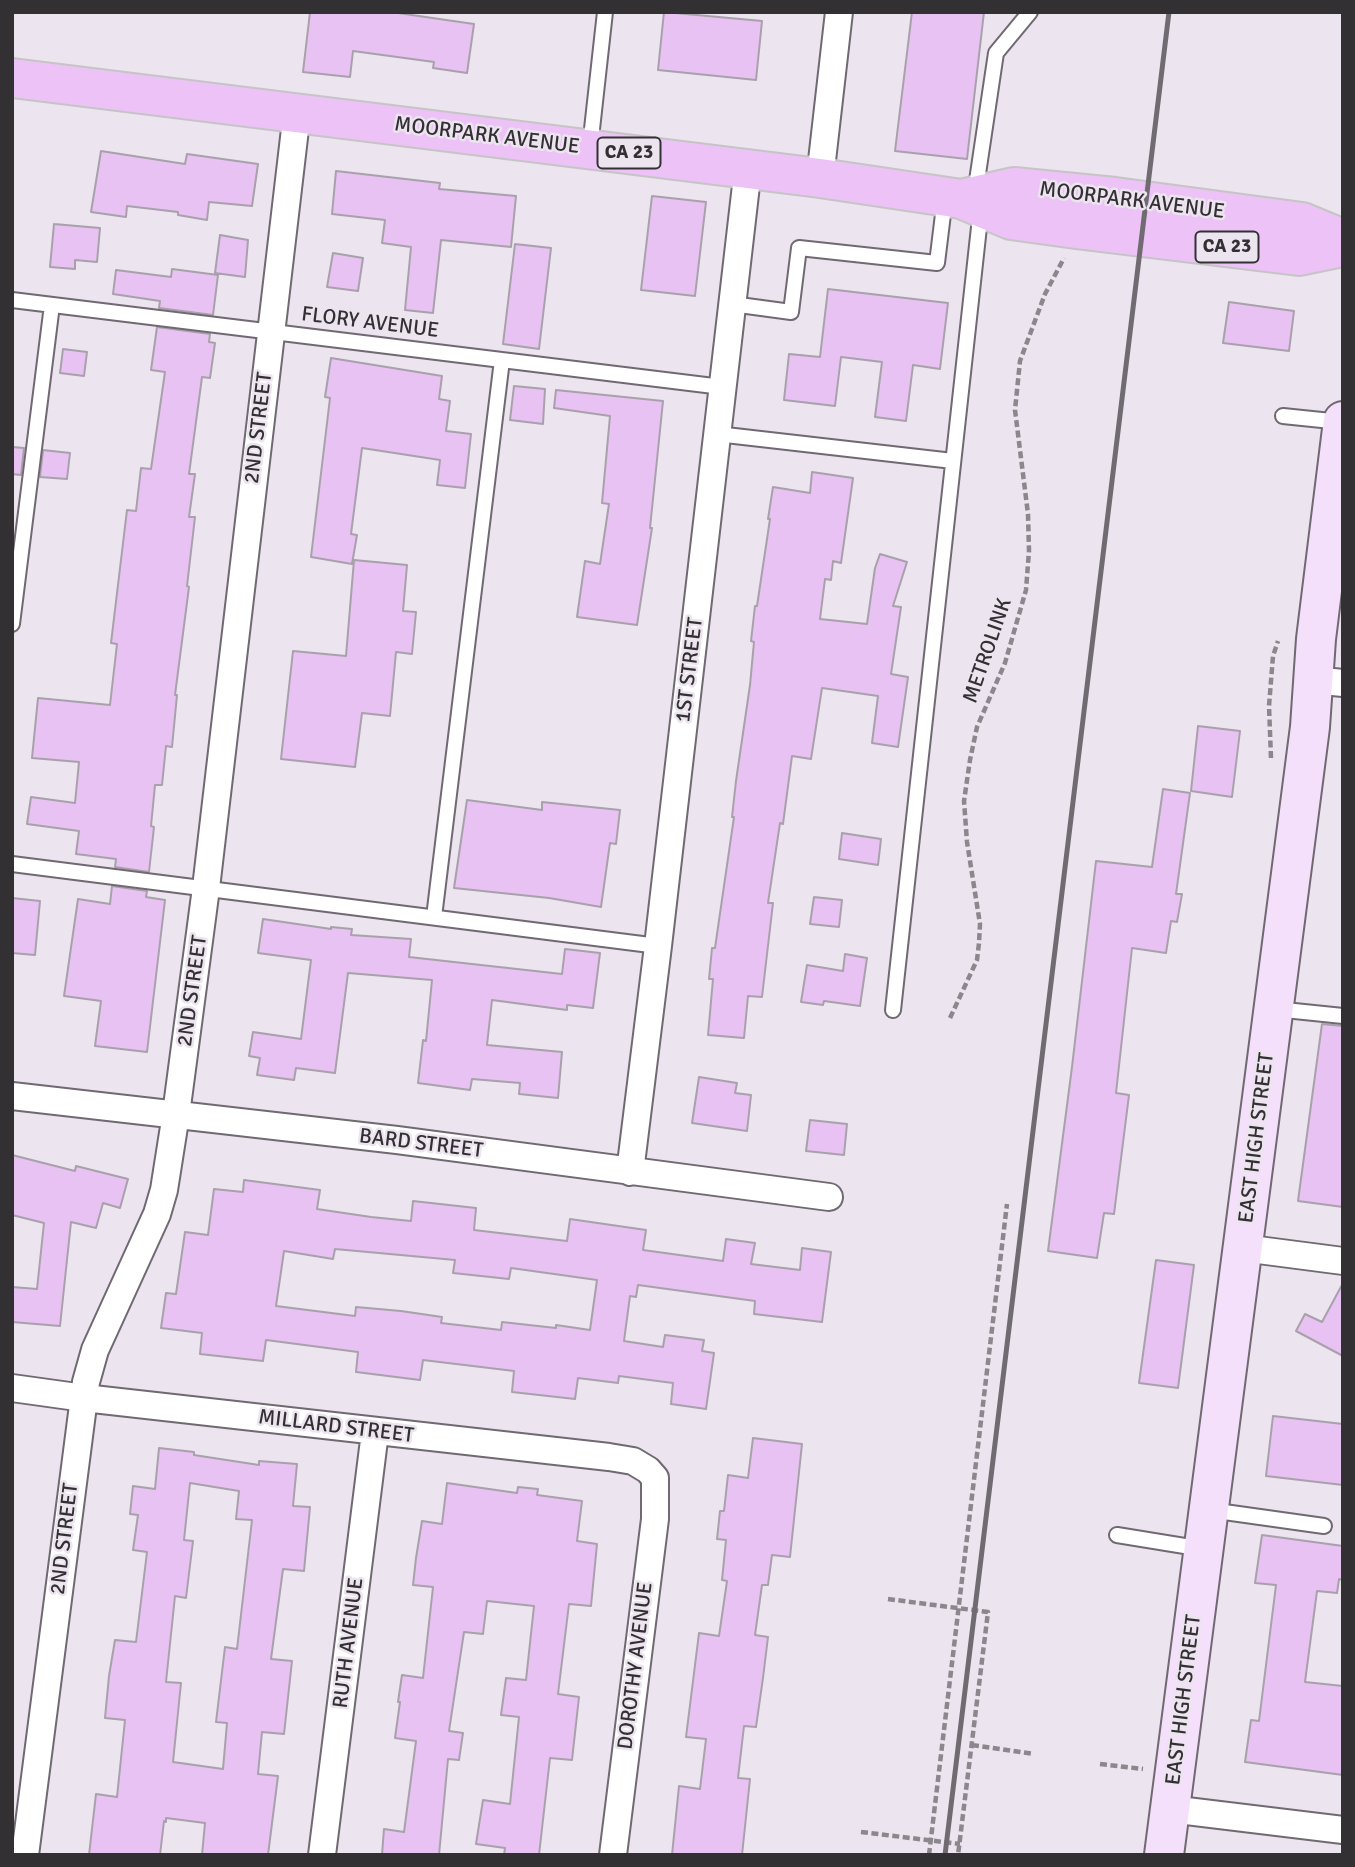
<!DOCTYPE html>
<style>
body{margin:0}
#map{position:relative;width:1355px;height:1867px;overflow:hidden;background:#ece4ee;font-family:Signika,sans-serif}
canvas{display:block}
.frame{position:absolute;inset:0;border:14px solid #333034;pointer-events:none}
</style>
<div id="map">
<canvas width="1355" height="1867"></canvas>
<div class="frame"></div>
</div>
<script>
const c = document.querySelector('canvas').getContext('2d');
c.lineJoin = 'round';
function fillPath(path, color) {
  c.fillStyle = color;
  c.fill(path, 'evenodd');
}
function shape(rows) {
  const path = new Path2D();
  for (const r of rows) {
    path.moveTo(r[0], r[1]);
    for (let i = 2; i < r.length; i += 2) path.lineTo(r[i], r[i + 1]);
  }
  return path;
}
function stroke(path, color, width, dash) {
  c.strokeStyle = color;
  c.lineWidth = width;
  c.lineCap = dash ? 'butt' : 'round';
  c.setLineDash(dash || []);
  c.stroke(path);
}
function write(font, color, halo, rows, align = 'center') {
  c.font = font + ' Signika,sans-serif';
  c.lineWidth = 5;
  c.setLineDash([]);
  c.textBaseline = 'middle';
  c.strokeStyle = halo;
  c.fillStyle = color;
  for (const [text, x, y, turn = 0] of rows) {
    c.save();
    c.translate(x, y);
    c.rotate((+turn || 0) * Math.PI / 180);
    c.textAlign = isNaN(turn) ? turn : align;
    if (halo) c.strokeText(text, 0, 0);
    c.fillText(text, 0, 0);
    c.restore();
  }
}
const building = shape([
 [310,12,391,12,474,24,467,73,433,68,434,62,353,51,350,77,303,72,310,12],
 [664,12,762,21,756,80,658,70,664,12],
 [912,12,984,12,967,159,895,151,912,12],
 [101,151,185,164,187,154,258,164,252,206,209,202,207,220,178,215,178,212,127,206,126,217,91,212,101,151],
 [336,171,440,183,439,189,516,196,511,247,441,240,433,313,405,310,411,247,382,243,385,220,332,214,336,171],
 [652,196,706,202,695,296,641,290,652,196],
 [54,224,100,228,97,262,75,260,75,269,50,267,54,224],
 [220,235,248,240,245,277,215,273,220,235],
 [515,244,551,248,539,349,503,344,515,244],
 [333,253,363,258,358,291,327,287,333,253],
 [172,269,218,275,213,315,159,308,160,301,113,294,116,270,171,277,172,269],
 [828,289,948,303,940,369,913,365,906,421,875,417,882,362,841,357,835,406,784,400,789,354,820,357,828,289],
 [1229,302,1294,311,1289,351,1223,343,1229,302],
 [157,327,210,334,209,342,215,343,210,378,202,377,189,474,195,474,189,517,195,517,187,586,189,587,175,695,177,695,172,747,166,746,162,785,155,785,151,826,154,827,149,872,115,867,116,859,76,854,79,831,27,824,31,797,75,803,79,762,32,758,38,698,110,705,117,644,111,643,127,510,136,511,141,468,151,469,165,372,151,370,157,327],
 [63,349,87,352,84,376,60,373,63,349],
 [331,358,442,376,439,399,450,401,446,431,471,434,465,488,437,485,440,460,362,448,351,534,357,535,352,564,311,557,330,398,325,397,331,358],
 [514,386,545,389,543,424,510,420,514,386],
 [556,390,663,401,650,528,652,528,637,625,577,617,585,561,600,564,609,504,602,503,610,416,554,408,556,390],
 [12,447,24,448,21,475,12,474,12,447],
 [43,450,70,453,67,479,40,477,43,450],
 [812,472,853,478,841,563,833,561,831,580,825,579,820,619,867,624,875,568,880,554,907,562,893,606,901,607,891,674,908,677,898,747,872,743,878,696,822,688,811,759,792,756,783,824,780,823,768,903,773,903,762,997,748,996,744,1038,708,1035,713,979,709,979,712,948,715,948,734,817,732,817,736,781,750,685,754,642,751,641,755,606,757,606,770,519,768,519,773,487,810,493,812,472],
 [354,560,407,565,403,611,416,612,412,654,396,652,390,716,362,713,355,767,281,759,293,651,346,656,354,560],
 [1198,726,1240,731,1232,797,1191,791,1198,726],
 [1163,789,1190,793,1176,894,1182,894,1177,922,1171,921,1166,953,1132,948,1116,1093,1129,1095,1114,1214,1104,1213,1097,1258,1048,1251,1072,1067,1096,861,1152,867,1163,789],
 [467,800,542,810,542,802,620,810,616,844,610,843,601,907,549,898,454,888,467,800],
 [842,833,881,839,878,865,839,859,842,833],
 [112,886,147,891,146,897,165,900,147,1052,95,1046,101,1001,64,996,78,899,110,904,112,886],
 [814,897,842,900,839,927,810,924,814,897],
 [12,898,40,901,35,955,12,953,12,898],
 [263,919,331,929,331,927,352,929,351,935,411,939,409,957,562,974,565,949,600,953,593,1008,567,1005,567,1010,492,1000,487,1045,562,1052,558,1098,519,1094,520,1083,472,1079,470,1090,418,1083,423,1040,426,1041,432,980,348,973,335,1073,296,1068,294,1080,257,1075,260,1058,249,1056,253,1032,301,1039,311,960,258,953,263,919],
 [845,954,867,958,860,1006,824,1001,823,1005,801,1002,807,965,843,971,845,954],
 [1322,1024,1343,1026,1343,1207,1298,1201,1322,1024],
 [699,1077,737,1083,735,1093,751,1095,747,1131,692,1123,699,1077],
 [810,1120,847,1124,844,1155,806,1151,810,1120],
 [12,1155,75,1171,76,1166,128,1179,120,1208,103,1203,96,1228,71,1222,60,1326,12,1322,12,1287,37,1289,44,1223,12,1215,12,1155],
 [244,1180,320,1190,317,1209,371,1217,411,1221,413,1201,476,1208,474,1230,567,1241,570,1219,646,1230,643,1250,723,1261,726,1239,755,1243,751,1264,800,1270,802,1248,831,1252,822,1322,754,1314,755,1301,638,1285,636,1297,630,1296,624,1341,663,1347,665,1335,704,1340,702,1351,714,1353,706,1409,671,1404,673,1383,619,1376,618,1383,578,1378,575,1399,512,1392,514,1371,423,1360,420,1380,356,1372,358,1352,266,1340,263,1361,200,1354,202,1333,161,1328,166,1293,176,1294,185,1232,208,1235,214,1189,243,1192,244,1180],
 [335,1249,455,1260,453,1273,509,1279,511,1268,597,1280,590,1330,556,1325,556,1328,502,1322,501,1330,441,1323,442,1317,401,1311,356,1307,355,1316,276,1306,284,1251,333,1259,335,1249],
 [1156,1260,1194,1265,1178,1388,1139,1383,1156,1260],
 [1343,1283,1343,1356,1296,1331,1305,1314,1322,1322,1343,1283],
 [1273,1416,1343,1424,1343,1485,1266,1476,1273,1416],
 [753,1438,802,1444,790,1557,772,1555,768,1585,762,1585,755,1635,768,1637,763,1678,756,1727,744,1726,738,1778,750,1779,742,1855,672,1855,679,1786,700,1789,706,1739,686,1737,699,1633,719,1636,727,1581,722,1580,726,1540,717,1539,720,1511,724,1511,728,1475,748,1478,753,1438],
 [159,1448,194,1452,194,1455,259,1465,259,1461,297,1464,293,1506,310,1507,304,1571,283,1569,271,1659,292,1661,284,1734,262,1732,258,1774,278,1776,268,1855,202,1855,205,1823,166,1818,166,1822,164,1821,160,1855,89,1855,96,1794,117,1797,125,1720,105,1718,109,1676,115,1640,136,1642,147,1552,133,1550,138,1515,130,1514,133,1486,155,1489,159,1448],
 [190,1483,239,1491,236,1519,252,1520,237,1649,225,1647,216,1722,227,1723,223,1769,173,1762,181,1683,166,1682,175,1596,186,1598,193,1541,184,1540,190,1483],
 [447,1483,517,1493,518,1487,538,1489,537,1495,582,1501,577,1541,597,1544,591,1606,569,1604,558,1694,579,1697,572,1760,550,1758,539,1855,504,1855,505,1848,476,1844,483,1800,510,1804,519,1717,501,1715,506,1678,526,1680,534,1606,487,1601,483,1634,464,1632,449,1731,463,1733,459,1760,448,1759,439,1855,382,1855,384,1829,404,1832,416,1741,395,1738,400,1702,398,1702,402,1675,423,1678,433,1587,413,1585,416,1558,422,1521,442,1524,447,1483],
 [1262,1535,1343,1546,1343,1580,1339,1579,1337,1593,1317,1591,1305,1682,1343,1686,1343,1775,1245,1762,1251,1720,1259,1721,1276,1585,1255,1583,1262,1535]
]);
const path = shape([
 [1271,758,1269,706,1273,656,1278,641],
 [950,1018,977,960,979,943,980,924,967,842,964,801,970,760,977,727,1005,663,1026,590,1029,551,1028,514,1015,410,1020,361,1045,294,1064,258],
 [888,1599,988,1612,958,1855],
 [972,1745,1034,1754],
 [1100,1764,1143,1769],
 [861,1832,960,1844],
 [929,1855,1007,1204]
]);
const lane = shape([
 [590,147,605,12],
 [975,194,996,53,1030,12],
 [12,300,722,387],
 [732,304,791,312,799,248,937,263,945,198],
 [1283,416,1341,422],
 [717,434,953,461],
 [12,624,52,305],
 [12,864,658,946],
 [434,917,502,360],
 [1275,1009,1343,1016],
 [893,1010,981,209],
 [1210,1510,1324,1526],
 [1117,1535,1203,1549]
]);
const street = shape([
 [820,178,839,12],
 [1313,680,1343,683],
 [12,1096,397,1140,829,1197],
 [630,1172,658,946,748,168],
 [1243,1248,1343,1261],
 [12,1388,84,1398,609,1457,633,1461,648,1470,655,1478,655,1519,613,1855],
 [1170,1809,1343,1830],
 [25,1855,86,1382,95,1350,157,1214,164,1190,176,1114,206,888,297,112],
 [322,1855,375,1432]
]);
const secondary = shape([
 [1164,1855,1310,727,1316,639,1343,421]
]);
const primary = shape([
 [12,78,820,178,961,199,1011,220,1076,229,1299,256,1343,247],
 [961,199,1014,187,1115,197,1302,222,1343,239]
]);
const rail = shape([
 [945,1855,1169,12]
]);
const shields = [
 [629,153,63],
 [1227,247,63]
];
const shieldNames = [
 ["CA 23",629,153],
 ["CA 23",1227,247]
];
const streetNames = [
 ["MOORPARK AVENUE",487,136,7],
 ["MOORPARK AVENUE",1132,201,7],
 ["FLORY AVENUE",370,323,7],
 ["2ND STREET",259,428,-83],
 ["METROLINK",988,651,-71],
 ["1ST STREET",690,670,-83],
 ["2ND STREET",193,991,-82],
 ["EAST HIGH STREET",1257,1138,-83],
 ["BARD STREET",421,1144,7],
 ["MILLARD STREET",336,1427,7],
 ["2ND STREET",65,1539,-83],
 ["RUTH AVENUE",349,1643,-83],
 ["DOROTHY AVENUE",636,1666,-83],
 ["EAST HIGH STREET",1184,1700,-83]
];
fillPath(building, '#e8c2f2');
stroke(building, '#a8a1ab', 2);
stroke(lane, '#706972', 18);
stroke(street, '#706972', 30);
stroke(secondary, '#706972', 42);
stroke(primary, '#c6c5c6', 42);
stroke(path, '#8c878d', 4.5, [7, 3.5]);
stroke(lane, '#fff', 14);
stroke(street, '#fff', 26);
stroke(secondary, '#f5e0fb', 38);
stroke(primary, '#ecc2f7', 38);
stroke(rail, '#706b71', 5);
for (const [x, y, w] of shields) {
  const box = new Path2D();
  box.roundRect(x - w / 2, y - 15.5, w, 31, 5);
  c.fillStyle = '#ece4ee';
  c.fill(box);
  stroke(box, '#333034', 2);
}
write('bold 19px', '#333034', null, shieldNames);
write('21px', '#333034', '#ece4ee', streetNames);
</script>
